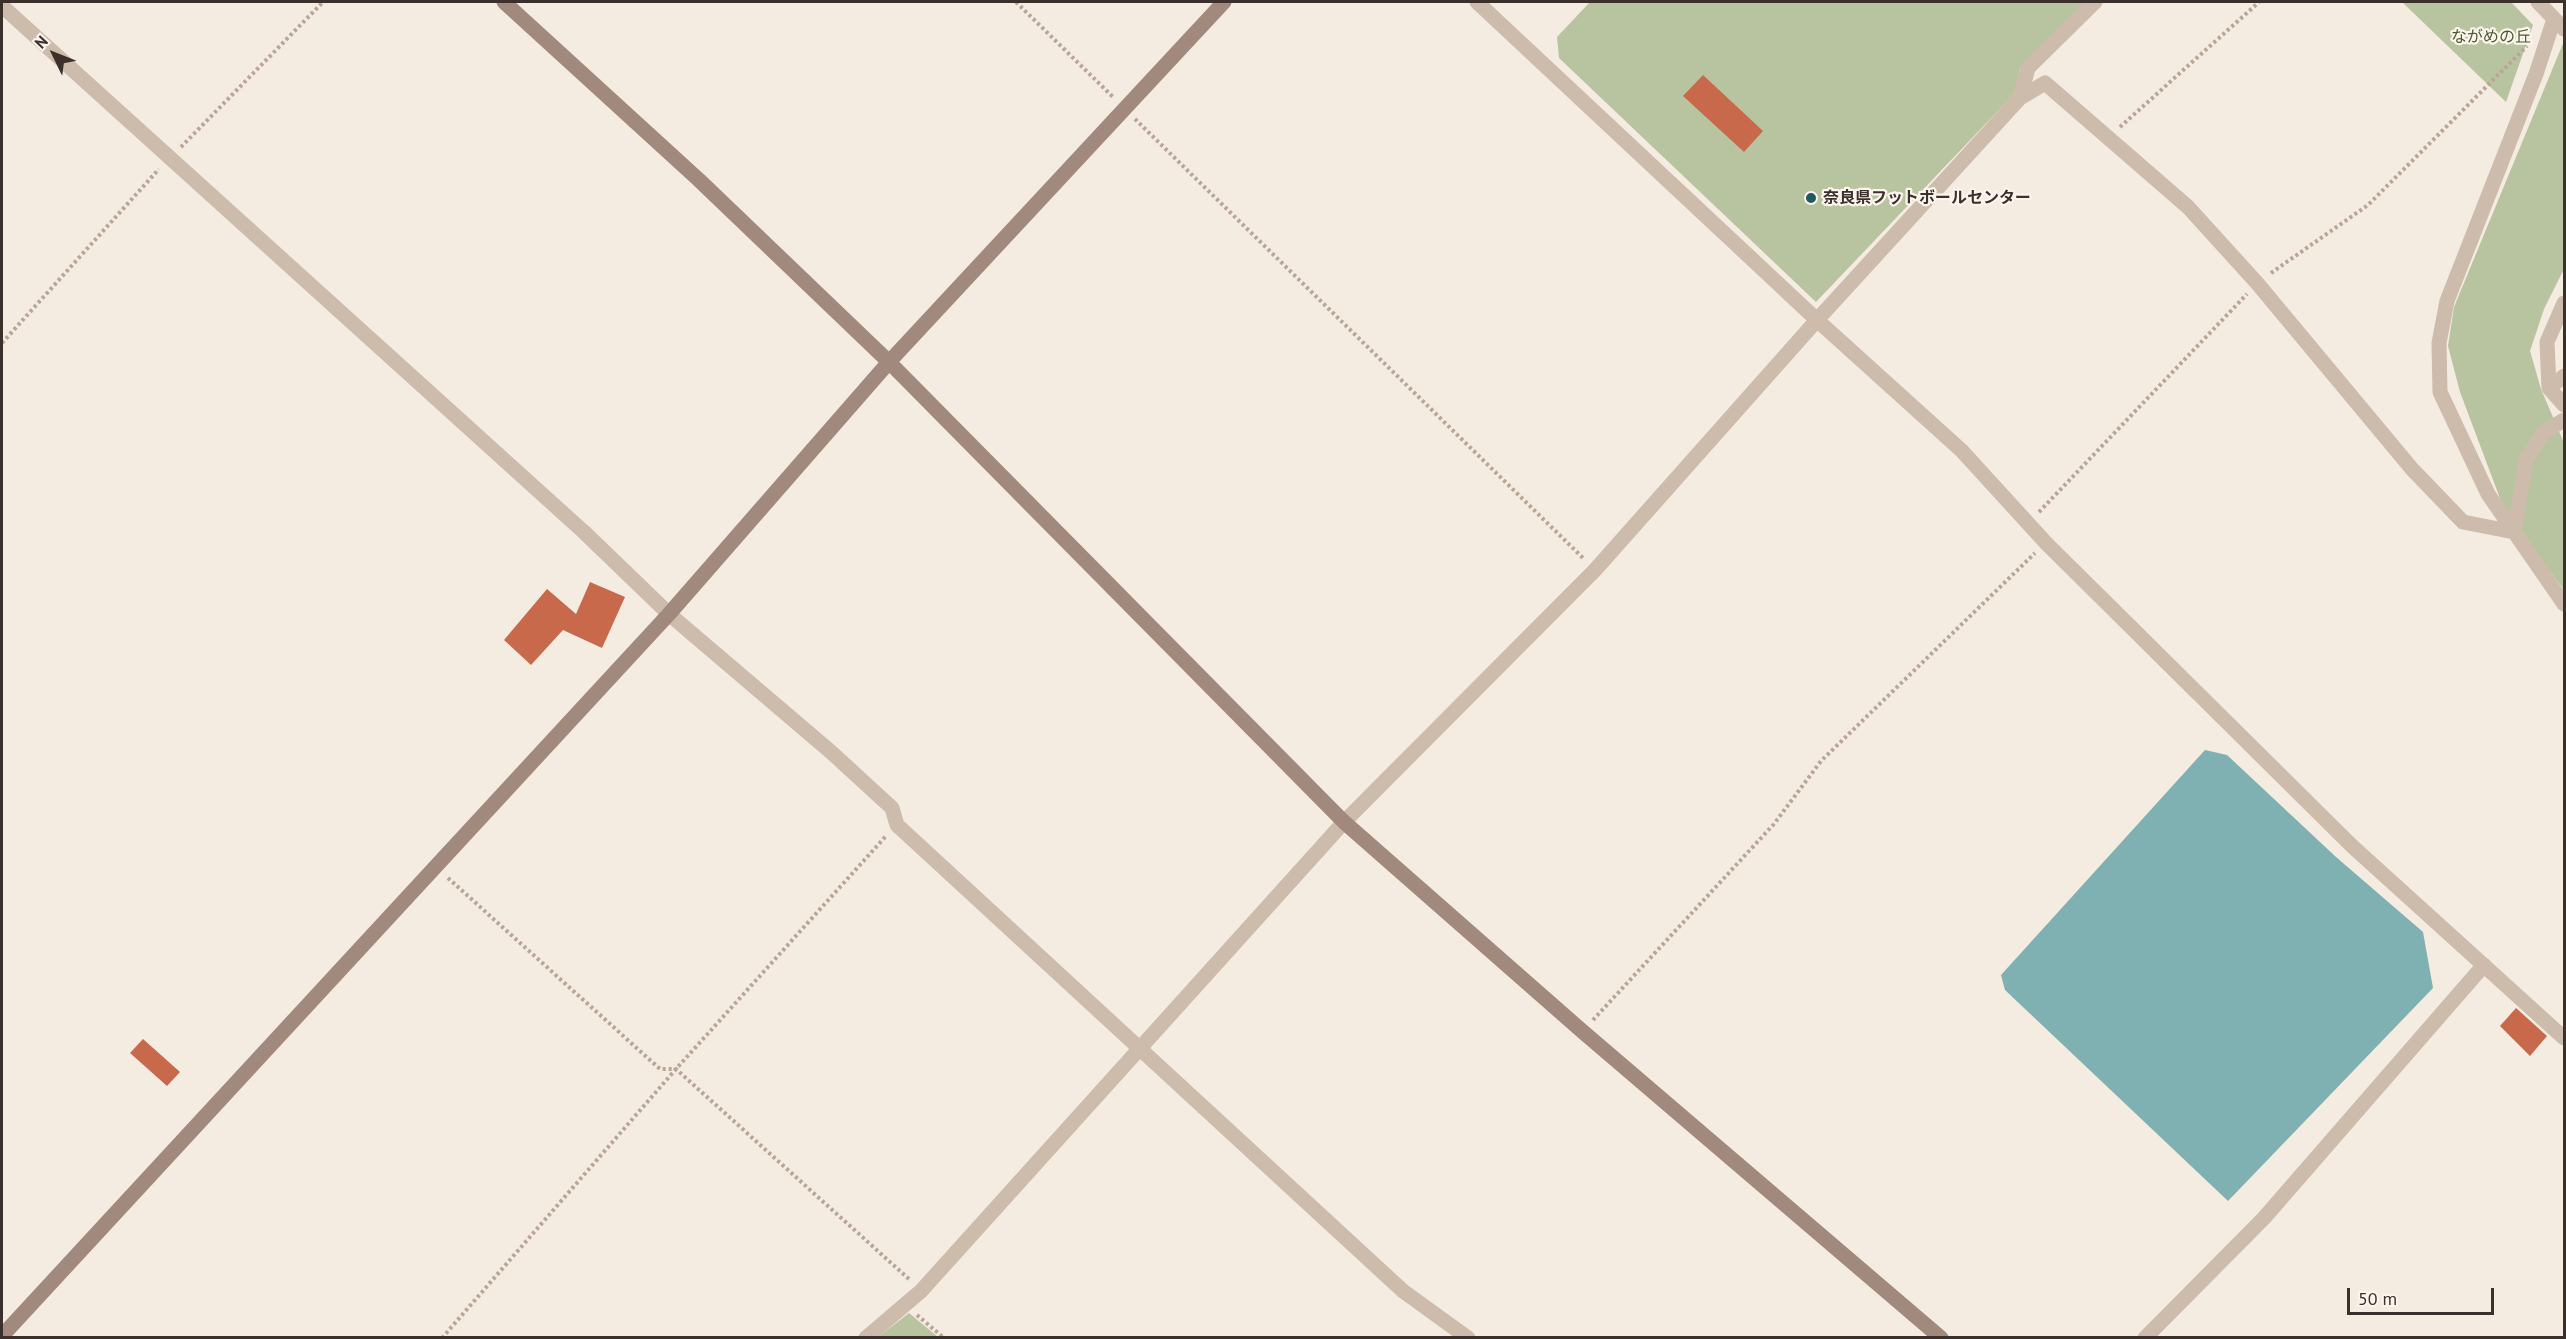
<!DOCTYPE html>
<meta charset="utf-8">
<style>
body{margin:0}
#map{position:relative;width:2566px;height:1339px;overflow:hidden;background:#f4ebe1;font-family:"PT Sans",sans-serif}
canvas{display:block}
.frame{position:absolute;inset:0;border:3px solid #3b302b;pointer-events:none}
.north{position:absolute;left:24px;top:24px;width:60px;height:60px;-webkit-text-stroke:4px #fbf5ee;paint-order:stroke;rotate:313deg;font-size:16px;font-weight:700;line-height:24px;text-align:center;color:#3b302b}
.north::after{content:'';display:block;margin:auto;width:21px;height:27px;background:#3b302b;clip-path:polygon(50% 0,100% 100%,50% 72%,0 100%)}
.scale{position:absolute;left:2347px;top:1288px;width:147px;height:27px;box-sizing:border-box;border:3px solid #3b302b;border-top:0;padding-left:8px;font-size:18px;line-height:21px;white-space:nowrap;color:#3b302b;-webkit-text-stroke:4px #fbf5ee;paint-order:stroke}
</style>
<div id="map">
<canvas width="2566" height="1339"></canvas>
<div class="frame"></div>
<div class="north">N</div>
<div class="scale">50 m</div>
</div>
<script>
const c = document.querySelector('canvas').getContext('2d');
c.lineJoin = 'round';
function fillPath(path, color) {
  c.fillStyle = color;
  c.fill(path, 'evenodd');
}
function shape(rows) {
  const path = new Path2D();
  for (const r of rows) {
    path.moveTo(r[0], r[1]);
    for (let i = 2; i < r.length; i += 2) path.lineTo(r[i], r[i + 1]);
  }
  return path;
}
function stroke(path, color, width, dash) {
  c.strokeStyle = color;
  c.lineWidth = width;
  c.lineCap = dash ? 'butt' : 'round';
  c.setLineDash(dash || []);
  c.stroke(path);
}
function write(font, color, halo, rows, align = 'center') {
  c.font = font + ' "PT Sans","Noto Sans JP",sans-serif';
  c.lineWidth = 4.5;
  c.setLineDash([]);
  c.textBaseline = 'middle';
  c.strokeStyle = halo;
  c.fillStyle = color;
  for (const [text, x, y, turn = 0] of rows) {
    c.save();
    c.translate(x, y);
    c.rotate((+turn || 0) * Math.PI / 180);
    c.textAlign = isNaN(turn) ? turn : align;
    if (halo) c.strokeText(text, 0, 0);
    c.fillText(text, 0, 0);
    c.restore();
  }
}
const green = shape([
 [1590,2,2086,2,2020,68,2015,93,1816,302,1559,58,1557,37],
 [2402,2,2511,2,2533,25,2506,102],
 [2564,41,2564,269,2544,309,2530,351,2541,389,2564,443,2564,590,2504,509,2460,392,2448,346,2454,307],
 [909,1313,938,1337,877,1338]
]);
const water = shape([
 [2205,750,2227,755,2336,857,2423,932,2433,988,2228,1201,2005,990,2001,975]
]);
const building = shape([
 [1703,75,1763,131,1744,152,1683,96],
 [590,582,625,597,602,648,563,630,531,665,504,640,547,589,576,614],
 [2516,1008,2547,1036,2530,1056,2500,1026],
 [143,1039,180,1072,167,1086,130,1053]
]);
const path = shape([
 [1016,2,1113,97],
 [1135,119,1584,559],
 [2120,127,2259,2],
 [181,147,323,2],
 [2271,273,2368,205,2527,46],
 [2,343,159,169],
 [2039,512,2247,294],
 [448,878,660,1069,676,1069,910,1280],
 [1593,1020,1774,824,1821,761,2035,553],
 [917,1315,944,1338],
 [442,1338,676,1069,886,836]
]);
const street = shape([
 [1477,2,1817,320,1962,451,2046,543,2352,846,2564,1038],
 [2538,2,2564,29],
 [2,6,585,533,669,614,831,752,892,808,897,825,1403,1291,1468,1338],
 [2554,19,2536,74,2447,301,2439,343,2440,392,2488,494,2564,604],
 [2020,98,2028,68,2095,2],
 [2564,303,2547,342,2549,388,2564,405],
 [2549,388,2564,376],
 [866,1338,921,1291,1344,822,1595,570,1817,320,2020,98,2045,83,2188,207,2257,283,2412,469,2463,522,2514,532,2526,460,2544,432,2564,420],
 [2145,1338,2264,1218,2484,965]
]);
const secondary = shape([
 [504,2,699,180,889,362,1344,822,1582,1031,1941,1338],
 [2,1336,669,614,889,362,1224,2]
]);
const markers = [
 [1811,198,6,"#1f5a5e"]
];
const parkNames = [
 ["ながめの丘",2491,37]
];
const poiNames = [
 ["奈良県フットボールセンター",1823,198]
];
fillPath(green, '#b8c4a0');
fillPath(water, '#7fb0b2');
fillPath(building, '#c8694b');
stroke(path, '#b9a596', 4, [3, 3]);
stroke(street, '#cdbbac', 15);
stroke(secondary, '#a18a7d', 15);
for (const [x, y, r, color] of markers) {
  const dot = new Path2D();
  dot.arc(x, y, r, 0, 2 * Math.PI);
  c.fillStyle = color;
  c.fill(dot);
  stroke(dot, '#fbf5ee', 2);
}
write('16px', '#4a5a2e', '#fbf5ee', parkNames);
write('bold 16px', '#3b302b', '#fbf5ee', poiNames, 'left');
</script>
